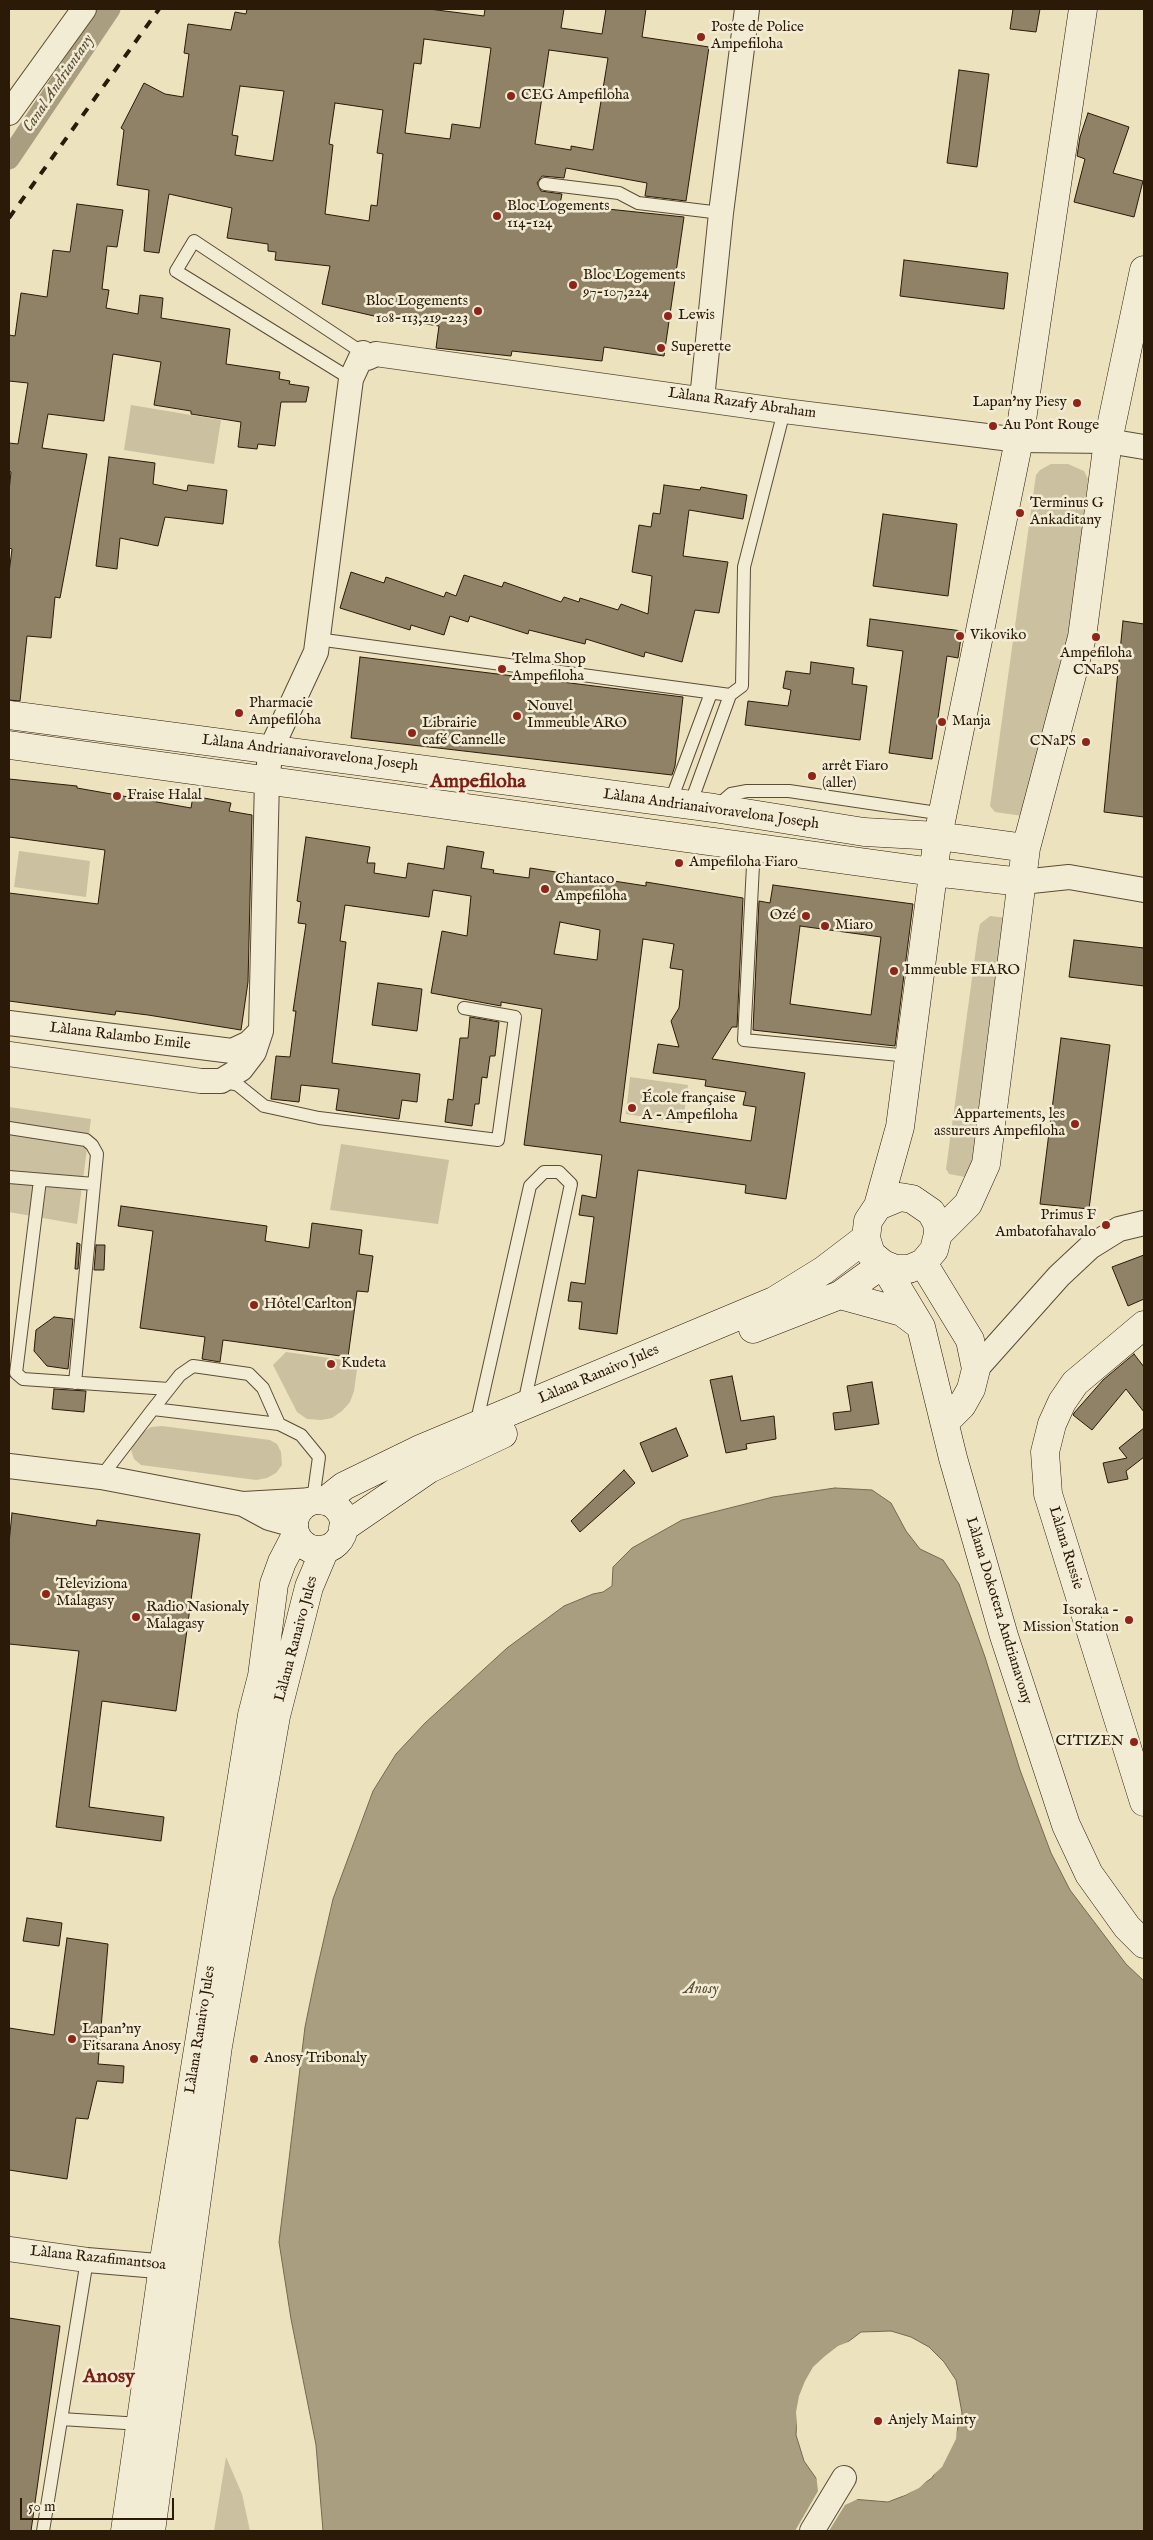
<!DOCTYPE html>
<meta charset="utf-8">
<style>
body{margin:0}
#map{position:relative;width:1153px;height:2540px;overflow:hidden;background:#ece2be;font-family:"IM FELL English",serif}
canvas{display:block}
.frame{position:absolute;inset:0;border:10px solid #2b1a08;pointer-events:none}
.scale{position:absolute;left:20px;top:2498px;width:154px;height:22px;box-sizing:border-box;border:2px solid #2b1a08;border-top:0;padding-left:6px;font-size:15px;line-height:18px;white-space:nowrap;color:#2b1a08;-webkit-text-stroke:4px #f3ecd5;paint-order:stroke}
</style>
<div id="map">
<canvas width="1153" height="2540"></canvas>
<div class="frame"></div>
<div class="scale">50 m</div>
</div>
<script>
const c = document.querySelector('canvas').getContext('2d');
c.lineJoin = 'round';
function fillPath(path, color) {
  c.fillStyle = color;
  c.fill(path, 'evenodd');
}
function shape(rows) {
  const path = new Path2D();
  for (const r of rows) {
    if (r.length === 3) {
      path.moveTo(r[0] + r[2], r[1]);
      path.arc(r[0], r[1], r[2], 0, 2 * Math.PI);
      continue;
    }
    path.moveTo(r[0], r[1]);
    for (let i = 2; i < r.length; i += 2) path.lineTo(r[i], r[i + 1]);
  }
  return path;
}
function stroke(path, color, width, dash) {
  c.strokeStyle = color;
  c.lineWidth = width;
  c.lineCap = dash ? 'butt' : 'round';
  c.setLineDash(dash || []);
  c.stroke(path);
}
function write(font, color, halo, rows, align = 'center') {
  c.font = font + ' "IM FELL English",serif';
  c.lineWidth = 5;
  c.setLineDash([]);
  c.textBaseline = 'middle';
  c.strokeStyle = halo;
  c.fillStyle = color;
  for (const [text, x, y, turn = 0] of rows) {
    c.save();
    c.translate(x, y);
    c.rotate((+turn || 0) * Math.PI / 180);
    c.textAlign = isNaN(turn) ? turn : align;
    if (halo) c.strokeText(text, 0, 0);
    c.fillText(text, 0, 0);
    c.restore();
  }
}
const green = shape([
 [131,405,221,420,214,464,124,450],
 [1051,464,1068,464,1084,471,1088,479,1064,675,1037,818,995,812,990,806,1036,475,1040,470],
 [19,851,90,861,86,897,14,887],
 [990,916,1023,920,1030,930,997,1173,987,1181,949,1174,946,1169,978,934,980,924],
 [630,1077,688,1085,683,1123,626,1114],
 [9,1107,91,1119,77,1224,9,1212],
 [341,1144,449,1160,438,1224,330,1210],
 [286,1352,358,1362,354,1391,350,1402,342,1411,332,1418,321,1420,307,1419,297,1412,273,1365],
 [162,1426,270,1440,277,1444,281,1452,282,1465,276,1473,267,1478,256,1480,141,1465,134,1459,131,1450,139,1435,151,1427],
 [226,2457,242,2494,250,2531,214,2531]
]);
const water = shape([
 [835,1488,872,1490,891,1503,906,1531,920,1549,943,1560,959,1584,985,1657,1020,1770,1051,1853,1070,1890,1126,1964,1144,1981,1144,2531,323,2531,316,2445,291,2319,279,2242,305,2027,315,1978,333,1899,373,1791,396,1754,425,1723,507,1648,564,1606,593,1594,603,1592,612,1586,613,1567,632,1548,682,1520,773,1497,835,1488],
 [891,2331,911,2337,929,2347,944,2362,956,2380,962,2413,956,2434,932,2478,906,2495,888,2502,852,2499,818,2481,804,2461,796,2435,797,2416,807,2384,828,2357,861,2332,891,2331]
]);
const pier = shape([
 [853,2340,830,2359,809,2385,800,2417,799,2435,801,2445,797,2429,796,2412,799,2396,805,2381,813,2367,825,2356,838,2346],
 [958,2418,956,2439,942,2467,919,2488,905,2495,892,2498,905,2493,930,2477,942,2458],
 [816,2474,834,2490,853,2496,879,2499,858,2499,845,2505,829,2531,795,2531,818,2491]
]);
const canal = shape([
 [9,159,110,9]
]);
const building = shape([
 [247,9,429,9,484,16,485,9,564,9,561,28,602,34,606,9,646,9,642,37,709,47,686,201,645,196,647,183,566,168,564,178,542,176,537,183,541,191,562,194,560,204,684,217,664,356,604,347,602,361,512,351,511,356,436,348,439,326,374,316,322,304,330,266,275,260,276,252,268,251,268,244,227,238,232,208,169,194,159,253,144,251,149,190,117,185,124,130,121,128,144,83,165,94,183,97,189,54,184,53,188,24,231,30,235,12,246,14,247,9],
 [424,39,491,48,480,128,452,124,450,139,405,133,414,63,421,64,424,39],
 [549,50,608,58,593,150,571,146,571,150,535,144,549,50],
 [240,86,284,91,273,161,235,155,238,136,232,135,240,86],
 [335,103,383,110,377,153,383,154,377,206,371,205,369,221,325,214,333,145,329,144,335,103],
 [1013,9,1040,9,1036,32,1010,29,1013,9],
 [959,70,989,74,977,167,947,163,959,70],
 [1088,113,1129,127,1113,173,1143,181,1134,217,1074,202,1085,159,1077,156,1080,137,1088,113],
 [77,204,123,210,117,247,107,246,102,289,109,290,106,308,138,314,140,295,163,298,161,318,230,329,226,364,280,372,279,379,290,381,289,384,309,387,306,402,281,402,275,446,258,444,257,449,238,447,241,422,191,414,191,411,154,405,161,362,113,354,104,421,48,414,42,448,87,454,60,598,55,597,51,638,27,636,20,701,9,700,9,573,12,549,9,548,9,491,11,472,9,471,9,443,18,444,28,383,9,381,9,335,15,336,21,293,47,297,53,250,70,252,77,204],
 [904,260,1008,273,1004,309,900,296,904,260],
 [109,457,155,463,153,484,187,491,188,485,227,490,223,524,165,517,158,546,120,538,117,569,96,566,109,457],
 [664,485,700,490,701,487,747,495,743,519,689,510,683,556,728,562,719,613,695,610,682,662,645,652,644,657,586,639,585,644,529,630,528,634,470,616,468,622,450,616,444,635,411,625,410,630,340,608,351,572,384,583,386,577,444,597,446,592,456,596,464,575,502,587,504,582,561,602,564,597,579,602,580,598,618,610,621,604,648,614,652,576,632,572,639,525,651,527,653,513,660,514,664,485],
 [883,514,957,524,948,596,873,586,883,514],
 [870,619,962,631,958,658,947,656,932,759,889,753,903,651,867,646,870,619],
 [1123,621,1144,624,1144,817,1104,812,1123,621],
 [360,657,683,697,675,766,672,775,351,738,360,657],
 [811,662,854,668,852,684,867,686,860,740,745,725,748,701,788,706,791,690,783,688,786,671,810,674,811,662],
 [9,779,77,786,77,788,191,808,193,796,231,803,229,811,252,815,248,982,241,1030,148,1015,116,1011,115,1015,9,1001,9,893,98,904,105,850,9,837,9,779],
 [306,837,370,847,367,863,375,863,374,873,406,878,408,863,444,869,447,846,484,852,481,868,494,870,493,873,529,878,530,868,646,886,646,882,743,898,737,1027,732,1027,712,1059,805,1073,786,1199,745,1193,746,1185,638,1170,617,1334,579,1329,582,1302,568,1301,571,1282,585,1284,594,1217,579,1215,582,1195,596,1198,602,1155,524,1145,542,1009,501,1002,501,1006,431,993,442,931,467,936,471,896,433,890,429,917,345,905,340,941,346,942,332,1063,420,1074,417,1102,402,1100,399,1119,336,1110,339,1089,301,1085,299,1102,271,1099,276,1056,290,1057,296,1011,293,1011,306,924,298,923,301,902,297,901,306,837],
 [560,922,600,930,597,960,554,954,560,922],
 [643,939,674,944,670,968,683,970,679,1008,671,1021,679,1047,658,1044,653,1073,706,1080,705,1086,746,1092,743,1105,756,1107,751,1141,620,1122,643,939],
 [773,885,913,904,895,1046,753,1030,759,901,770,903,773,885],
 [800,926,881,937,871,1015,790,1004,800,926],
 [1074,940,1144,948,1144,986,1069,977,1074,940],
 [378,983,422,989,417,1031,372,1025,378,983],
 [470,1017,499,1022,495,1056,490,1056,487,1078,482,1077,479,1104,475,1104,472,1126,445,1122,448,1099,453,1100,460,1038,468,1038,470,1017],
 [1061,1038,1110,1045,1089,1209,1040,1204,1061,1038],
 [121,1206,267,1226,265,1241,309,1248,312,1223,362,1230,359,1254,373,1256,368,1292,357,1291,348,1357,223,1340,220,1362,202,1359,205,1337,140,1328,153,1231,118,1226,121,1206],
 [77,1243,80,1244,78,1269,75,1269,77,1243],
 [96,1245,105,1245,104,1270,94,1270,96,1245],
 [1144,1255,1144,1299,1128,1306,1112,1267,1144,1255],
 [54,1317,73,1319,68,1369,47,1366,34,1351,36,1330,54,1317],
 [1134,1354,1144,1367,1144,1412,1126,1389,1092,1430,1073,1415,1074,1413,1103,1380,1134,1354],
 [732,1376,741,1421,774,1416,776,1439,746,1444,747,1449,726,1453,710,1380,732,1376],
 [872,1382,879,1424,835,1430,833,1413,851,1411,847,1386,872,1382],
 [54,1389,86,1391,84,1412,52,1409,54,1389],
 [676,1428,688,1456,652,1472,640,1443,676,1428],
 [1144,1428,1144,1457,1126,1471,1128,1479,1108,1483,1103,1463,1127,1458,1119,1448,1144,1428],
 [624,1470,635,1483,580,1532,571,1521,624,1470],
 [12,1513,96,1526,97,1520,200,1534,176,1711,102,1701,89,1807,164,1817,161,1841,56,1827,79,1651,9,1644,9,1543,12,1513],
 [27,1918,62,1923,59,1946,23,1941,27,1918],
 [67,1938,108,1944,98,2064,124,2066,123,2083,97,2081,88,2119,76,2118,67,2179,9,2170,9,2028,54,2035,67,1938],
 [9,2318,60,2326,31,2531,9,2531,9,2318]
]);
const lane = shape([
 [545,184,619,193,638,203,721,213],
 [351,379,176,271,194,241,363,353],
 [317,639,730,695,690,805],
 [730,695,742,686,744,567,784,411],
 [670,803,711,693],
 [716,807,731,794,747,791,789,791,944,814],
 [754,846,744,1040,910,1056],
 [221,1081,238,1085,264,1106,319,1118,498,1140,515,1017,464,1008],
 [9,1128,86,1140,92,1145,97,1154,75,1383],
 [9,1177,94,1184],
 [40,1180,16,1373,23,1379,169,1389],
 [153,1409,180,1375,193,1366,249,1374,263,1388,279,1424],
 [476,1425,530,1186,544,1172,559,1172,571,1184,524,1404],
 [101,1477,153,1409,279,1424,301,1435,319,1457,313,1500],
 [61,2419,141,2424],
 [43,2531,87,2260]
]);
const street = shape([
 [9,113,84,9],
 [702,399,721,213,747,9],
 [1022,882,1069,877,1144,890],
 [9,1023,232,1051,249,1043,261,1031],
 [9,1054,201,1081,221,1081,241,1069,254,1052,261,1031,267,780,271,749,316,652,351,379,363,353,367,358,376,354,784,411,1019,440,1108,441,1144,447],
 [976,1369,1059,1276,1090,1247,1119,1229,1144,1223],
 [9,1466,101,1477,243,1504,313,1500],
 [245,1505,269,1518,294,1525],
 [9,2249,87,2260,181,2268],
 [812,2531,844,2478]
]);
const secondary = shape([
 [9,715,714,808,864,832,938,836,1026,848],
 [9,745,933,872,1022,882],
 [878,1206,900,1197,912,1199,931,1212,937,1223,938,1234,934,1250,923,1263,909,1269,895,1269,883,1264,871,1254,866,1238,868,1221,878,1206,900,1127,938,836,1019,440,1083,9],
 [938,1234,968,1204,986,1164,1026,848,1082,637,1108,441,1144,270],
 [923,1263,970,1340,976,1369,971,1389,962,1405,946,1421],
 [883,1264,921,1327,953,1458,1004,1636,1066,1825,1089,1874,1127,1927,1144,1944],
 [840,1295,902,1312,918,1324],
 [1144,1325,1075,1383,1062,1402,1052,1424,1045,1452,1048,1494,1144,1802],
 [753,1329,840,1295,883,1264],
 [319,1525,25],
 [325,1501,344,1486,418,1450,774,1301,824,1270,866,1238],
 [343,1528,429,1469,503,1434],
 [125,2531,163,2266,252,1715,262,1676,274,1584,282,1562,296,1535],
 [151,2531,218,2046,276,1716,309,1587,325,1549]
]);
const rail = shape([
 [9,218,159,9]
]);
const markers = [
 [701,37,5,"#8f2418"],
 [511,96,5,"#8f2418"],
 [497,216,5,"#8f2418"],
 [573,285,5,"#8f2418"],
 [478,311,5,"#8f2418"],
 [668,316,5,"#8f2418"],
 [661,348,5,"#8f2418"],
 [1077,403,5,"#8f2418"],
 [993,426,5,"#8f2418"],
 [1020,513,5,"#8f2418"],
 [960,636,5,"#8f2418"],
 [1096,637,5,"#8f2418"],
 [502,669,5,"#8f2418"],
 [239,713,5,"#8f2418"],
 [517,716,5,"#8f2418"],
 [942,722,5,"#8f2418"],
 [412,733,5,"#8f2418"],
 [1086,742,5,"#8f2418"],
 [812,776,5,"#8f2418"],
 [117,796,5,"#8f2418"],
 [679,863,5,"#8f2418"],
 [545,889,5,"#8f2418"],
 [806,916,5,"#8f2418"],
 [825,926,5,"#8f2418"],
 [894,971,5,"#8f2418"],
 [632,1108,5,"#8f2418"],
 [1075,1124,5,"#8f2418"],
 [1106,1225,5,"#8f2418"],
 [254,1305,5,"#8f2418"],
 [331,1364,5,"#8f2418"],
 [46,1594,5,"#8f2418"],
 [136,1617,5,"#8f2418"],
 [1129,1620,5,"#8f2418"],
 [1134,1742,5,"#8f2418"],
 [72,2039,5,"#8f2418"],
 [254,2059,5,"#8f2418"],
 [878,2421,5,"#8f2418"]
];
const poiNames = [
 ["Poste de Police",711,28],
 ["Ampefiloha",711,45],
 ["CEG Ampefiloha",521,96],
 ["Bloc Logements",507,207],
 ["114-124",507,224],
 ["Bloc Logements",583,276],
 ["97-107,224",583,293],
 ["Bloc Logements",468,302,"right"],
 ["108-113,219-223",468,319,"right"],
 ["Lewis",678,316],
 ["Superette",671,348],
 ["Lapan'ny Piesy",1067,403,"right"],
 ["Au Pont Rouge",1003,426],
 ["Terminus G",1030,504],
 ["Ankaditany",1030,521],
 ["Vikoviko",970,636],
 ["Ampefiloha",1096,654,"center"],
 ["CNaPS",1096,671,"center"],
 ["Telma Shop",512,660],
 ["Ampefiloha",512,677],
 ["Pharmacie",249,704],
 ["Ampefiloha",249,721],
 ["Nouvel",527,707],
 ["Immeuble ARO",527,724],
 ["Manja",952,722],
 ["Librairie",422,724],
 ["café Cannelle",422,741],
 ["CNaPS",1076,742,"right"],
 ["arrêt Fiaro",822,767],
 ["(aller)",822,784],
 ["Fraise Halal",127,796],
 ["Ampefiloha Fiaro",689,863],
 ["Chantaco",555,880],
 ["Ampefiloha",555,897],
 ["Ozé",796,916,"right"],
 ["Miaro",835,926],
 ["Immeuble FIARO",904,971],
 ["École française",642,1099],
 ["A - Ampefiloha",642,1116],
 ["Appartements, les",1065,1115,"right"],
 ["assureurs Ampefiloha",1065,1132,"right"],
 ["Primus F",1096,1216,"right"],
 ["Ambatofahavalo",1096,1233,"right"],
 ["Hôtel Carlton",264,1305],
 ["Kudeta",341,1364],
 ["Televiziona",56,1585],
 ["Malagasy",56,1602],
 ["Radio Nasionaly",146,1608],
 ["Malagasy",146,1625],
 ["Isoraka -",1119,1611,"right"],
 ["Mission Station",1119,1628,"right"],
 ["CITIZEN",1124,1742,"right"],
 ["Lapan'ny",82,2030],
 ["Fitsarana Anosy",82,2047],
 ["Anosy Tribonaly",264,2059],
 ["Anjely Mainty",888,2421]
];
const streetNames = [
 ["Làlana Razafy Abraham",742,404,8],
 ["Làlana Andrianaivoravelona Joseph",310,754,7],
 ["Làlana Andrianaivoravelona Joseph",711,810,8],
 ["Làlana Ralambo Emile",120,1037,7],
 ["Làlana Ranaivo Jules",599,1375,-23],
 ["Làlana Russie",1065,1548,73],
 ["Làlana Dokotera Andrianavony",998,1611,73],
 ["Làlana Ranaivo Jules",297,1639,-75],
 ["Làlana Ranaivo Jules",201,2030,-81],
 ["Làlana Razafimantsoa",98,2259,6]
];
const waterNames = [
 ["Canal Andriantany",59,84,-56],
 ["Anosy",701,1990]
];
const districtNames = [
 ["Ampefiloha",478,783],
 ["Anosy",109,2378]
];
fillPath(green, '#cbc09f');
fillPath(water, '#aa9e80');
stroke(water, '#776950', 1);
fillPath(pier, '#ece2be');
stroke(canal, '#aa9e80', 21);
fillPath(building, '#8f8267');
stroke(building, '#2b1a08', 1);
stroke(lane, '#5b4c36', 14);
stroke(street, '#5b4c36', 26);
stroke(secondary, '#2b1a08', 29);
stroke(lane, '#f3ecd5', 12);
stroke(street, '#f3ecd5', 24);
stroke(secondary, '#f3ecd5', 28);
stroke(rail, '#2b1a08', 4, [9, 9]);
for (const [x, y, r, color] of markers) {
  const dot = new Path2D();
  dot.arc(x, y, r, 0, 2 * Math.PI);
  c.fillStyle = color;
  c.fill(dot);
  stroke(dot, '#f3ecd5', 2);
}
write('15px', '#2b1a08', '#f3ecd5', poiNames, 'left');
write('15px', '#2b1a08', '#f3ecd5', streetNames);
write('italic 16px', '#5e4f38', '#f3ecd5', waterNames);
write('bold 20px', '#7a1f14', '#f3ecd5', districtNames);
</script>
